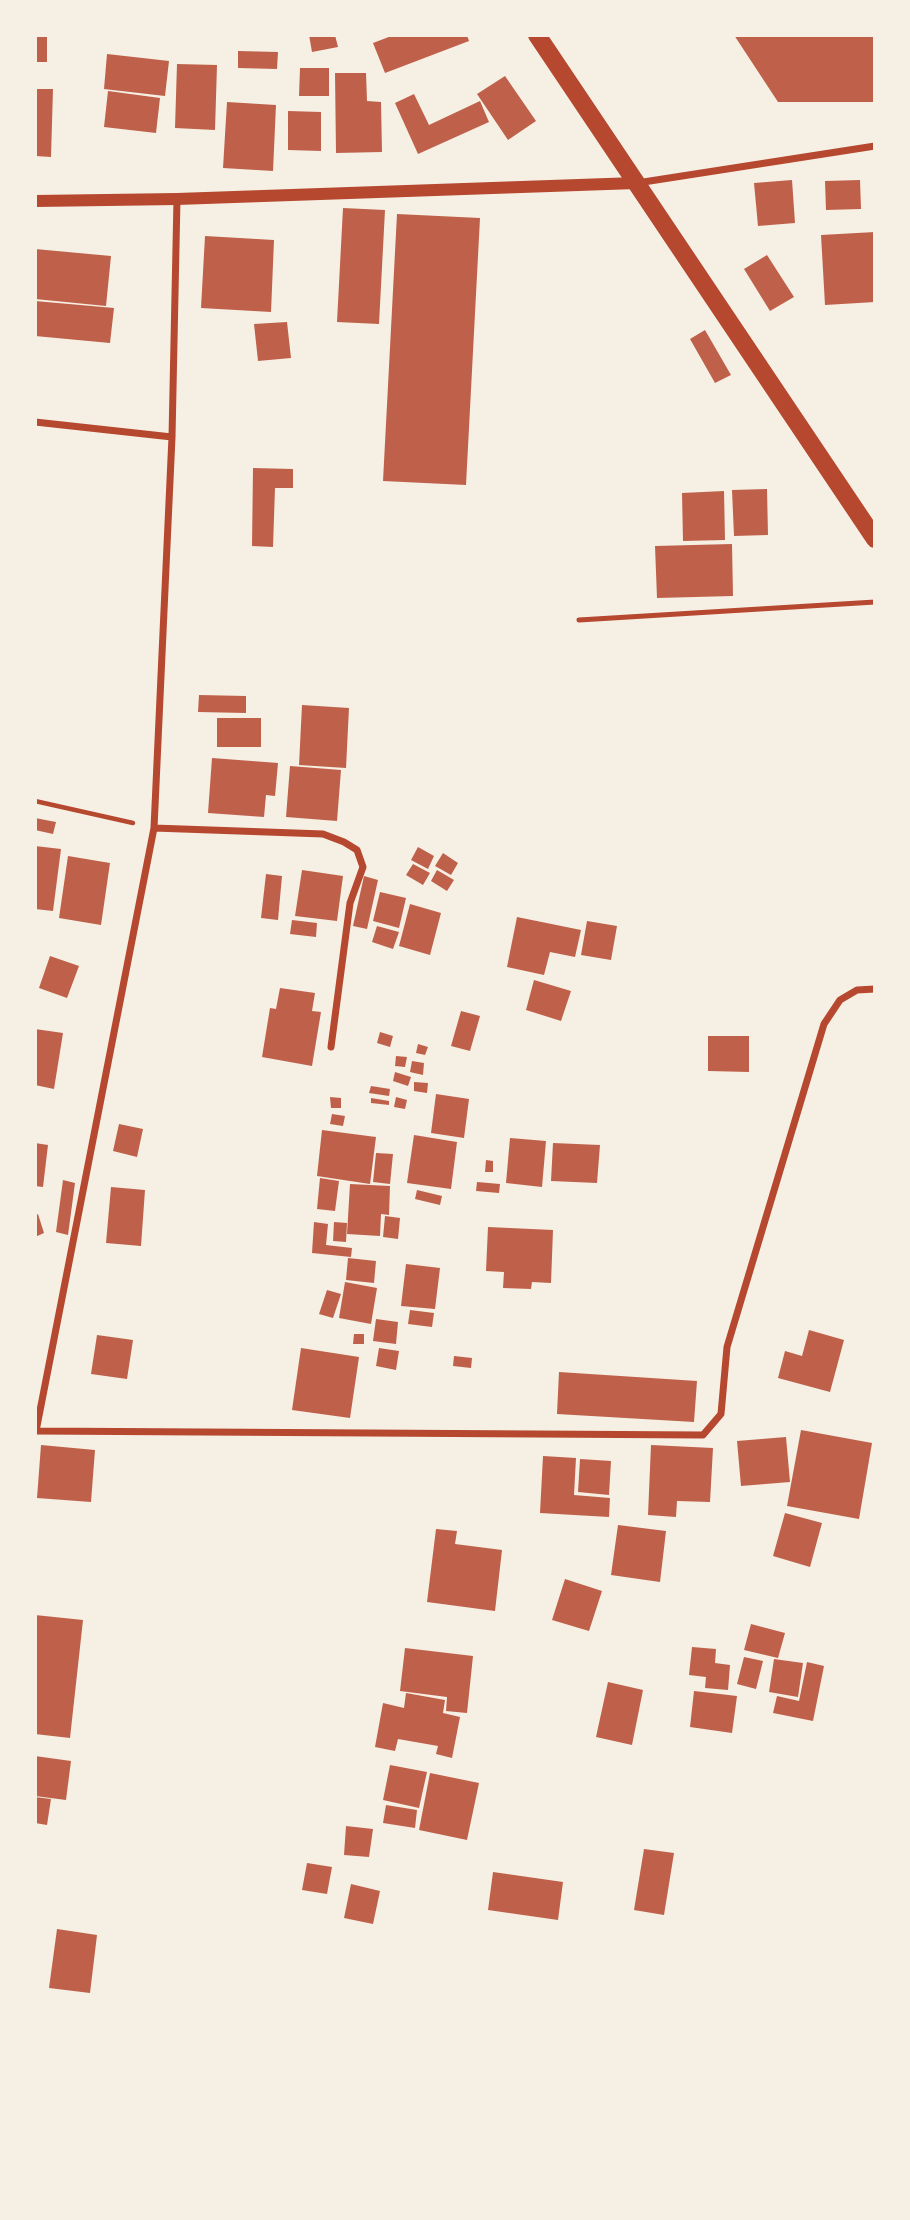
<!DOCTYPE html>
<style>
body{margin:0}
#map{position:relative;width:910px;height:2220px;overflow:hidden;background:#f6efe4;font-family:"Noto Serif",serif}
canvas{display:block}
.frame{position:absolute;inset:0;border:37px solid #f6efe4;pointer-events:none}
</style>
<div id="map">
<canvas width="910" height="2220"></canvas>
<div class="frame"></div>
</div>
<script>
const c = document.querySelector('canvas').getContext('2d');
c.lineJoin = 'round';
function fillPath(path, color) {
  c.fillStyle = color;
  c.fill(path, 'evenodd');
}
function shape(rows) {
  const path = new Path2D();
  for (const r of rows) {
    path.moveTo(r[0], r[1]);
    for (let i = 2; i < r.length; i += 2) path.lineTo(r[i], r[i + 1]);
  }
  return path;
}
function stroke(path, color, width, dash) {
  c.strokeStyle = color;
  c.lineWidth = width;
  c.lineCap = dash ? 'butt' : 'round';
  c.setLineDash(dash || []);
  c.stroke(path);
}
const building = shape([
 [35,35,47,35,47,62,35,62],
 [309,35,335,35,338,47,312,52],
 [394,35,467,35,469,41,385,73,373,43],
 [734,35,875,35,875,102,778,102],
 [238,51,278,52,277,69,238,68],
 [107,54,169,61,165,96,104,89],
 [177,64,217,65,215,130,175,128],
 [300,68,329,68,329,96,299,96],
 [335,73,366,73,367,101,381,102,382,152,336,153],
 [505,76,536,121,508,140,477,94],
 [35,89,53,89,51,157,35,156],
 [108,91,160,98,156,133,104,127],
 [414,94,429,125,480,101,489,122,418,154,395,103],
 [227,102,276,105,273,171,223,168],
 [288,111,321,112,321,151,288,150],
 [792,180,795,223,758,226,754,183],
 [860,180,861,209,826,210,825,181],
 [343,208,385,210,379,324,337,322],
 [397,214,480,218,466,485,383,481],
 [875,232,875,302,825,305,821,235],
 [205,236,274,240,271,312,201,308],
 [35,249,111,256,106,306,35,299],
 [767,255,794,297,770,311,744,269],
 [35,301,114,308,110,343,35,336],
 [287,322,291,358,258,361,254,324],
 [705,330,731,375,715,383,690,339],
 [253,468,293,469,293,488,275,488,273,547,252,546],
 [767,489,768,535,734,536,732,490],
 [724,491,725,540,683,541,682,493],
 [732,544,733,596,657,598,655,546],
 [199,695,246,696,246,713,198,712],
 [302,705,349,708,346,768,299,765],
 [217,718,261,718,261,747,217,747],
 [212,758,278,763,275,796,266,795,264,817,208,813],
 [290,766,341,770,337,821,286,817],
 [35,818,56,822,53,834,35,830],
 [35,846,61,849,53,911,35,909],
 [418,847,434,856,428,869,411,860],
 [443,853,458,863,451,875,435,866],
 [68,856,110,863,101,925,59,918],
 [413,864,430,873,423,885,406,875],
 [302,870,343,876,337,921,295,916],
 [437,870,454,880,447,891,431,881],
 [266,874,282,876,278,920,261,918],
 [364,876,378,880,367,929,353,926],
 [380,892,406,898,399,928,373,921],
 [410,904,441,913,430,955,399,946],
 [517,917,581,930,575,957,550,952,544,975,507,967],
 [292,920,317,923,316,937,290,934],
 [587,921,617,926,611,960,581,955],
 [377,926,399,932,393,949,372,942],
 [50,956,79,966,67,998,39,988],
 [534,980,571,991,561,1021,526,1010],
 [280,988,315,993,312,1011,321,1012,312,1066,262,1057,270,1008,276,1009],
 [461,1011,480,1016,470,1051,451,1046],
 [35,1029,63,1033,54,1089,35,1085],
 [380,1032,393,1036,390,1047,377,1043],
 [708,1036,749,1036,749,1072,708,1071],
 [418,1044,428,1047,425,1055,416,1053],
 [396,1056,407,1057,405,1067,395,1066],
 [412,1061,424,1063,423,1075,410,1072],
 [395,1072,411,1077,408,1086,393,1081],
 [414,1082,428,1083,427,1093,414,1091],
 [371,1086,390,1089,389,1096,369,1093],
 [436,1094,469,1099,464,1138,431,1133],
 [330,1097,341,1098,341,1108,331,1108],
 [396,1097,407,1100,405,1109,394,1107],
 [371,1098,389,1101,389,1105,371,1103],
 [332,1114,345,1116,343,1126,330,1124],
 [119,1124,143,1129,137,1157,113,1151],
 [322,1130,376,1137,370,1184,317,1176],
 [414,1135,457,1142,451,1189,407,1183],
 [510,1138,546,1141,542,1187,506,1183],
 [35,1143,48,1145,43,1187,35,1186],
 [553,1143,600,1145,597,1183,551,1181],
 [376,1153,393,1154,390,1184,373,1182],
 [486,1160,493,1161,493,1172,485,1172],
 [320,1178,339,1181,335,1211,317,1209],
 [63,1180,75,1183,68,1235,56,1232],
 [477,1182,500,1184,499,1193,476,1191],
 [350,1184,390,1186,389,1215,381,1214,380,1236,347,1234],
 [111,1187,145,1190,141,1246,106,1243],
 [417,1190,442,1196,440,1205,415,1199],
 [38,1214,44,1233,35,1237,35,1216],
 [385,1216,400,1218,398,1239,383,1237],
 [314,1222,328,1224,326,1245,352,1248,351,1257,312,1253],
 [334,1222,347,1223,346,1242,333,1241],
 [488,1227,553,1230,551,1283,532,1282,531,1289,503,1288,504,1272,486,1271],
 [348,1258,376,1261,374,1283,346,1280],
 [406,1264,440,1268,435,1309,401,1306],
 [345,1282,377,1288,371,1324,339,1318],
 [327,1290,341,1294,333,1318,319,1314],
 [410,1310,434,1313,432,1327,408,1324],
 [376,1319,398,1322,396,1344,373,1341],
 [809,1330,844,1340,830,1392,778,1378,785,1351,802,1356],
 [354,1334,364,1334,364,1344,353,1344],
 [97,1335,133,1340,127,1379,91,1374],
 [301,1348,359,1357,350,1418,292,1410],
 [379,1348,399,1351,396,1370,376,1366],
 [454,1356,472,1358,471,1368,453,1366],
 [559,1372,697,1381,694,1422,557,1414],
 [801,1430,872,1443,859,1519,787,1506],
 [786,1437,790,1482,741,1486,737,1441],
 [41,1445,95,1450,91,1502,37,1498],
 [651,1445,713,1448,710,1502,677,1501,676,1517,648,1515],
 [543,1456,576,1458,574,1495,610,1498,609,1517,540,1513],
 [580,1459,611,1461,609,1495,578,1492],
 [785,1513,822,1523,810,1567,773,1556],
 [618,1525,666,1531,660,1582,611,1575],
 [436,1529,457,1531,455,1544,502,1550,495,1611,427,1602],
 [565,1579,602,1591,589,1631,552,1620],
 [35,1615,83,1620,70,1738,35,1734],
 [751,1624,785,1633,778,1658,744,1650],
 [692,1647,716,1649,715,1663,730,1665,728,1690,705,1688,706,1677,689,1675],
 [405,1648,473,1656,467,1713,446,1711,447,1697,400,1691],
 [744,1657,763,1661,756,1689,737,1684],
 [774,1659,803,1663,798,1697,769,1692],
 [807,1662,824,1666,813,1721,773,1713,777,1696,799,1701],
 [608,1682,643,1690,632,1745,596,1737],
 [694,1691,737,1696,732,1733,690,1727],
 [406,1693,445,1700,443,1713,460,1717,452,1758,436,1754,438,1746,398,1739,395,1751,375,1747,383,1703,404,1708],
 [35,1756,71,1761,66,1800,35,1796],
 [390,1765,427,1772,419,1808,383,1800],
 [430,1773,479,1783,467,1840,419,1830],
 [35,1797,51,1799,47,1825,35,1823],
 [386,1805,417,1810,415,1828,383,1823],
 [346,1826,373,1829,369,1857,344,1855],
 [644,1849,674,1853,664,1915,634,1910],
 [307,1863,332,1867,327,1894,302,1890],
 [493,1872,563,1882,558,1920,488,1910],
 [351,1884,380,1891,373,1924,344,1918],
 [57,1929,97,1935,90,1993,49,1988]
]);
const path = shape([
 [35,801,133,823]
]);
const service = shape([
 [579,620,875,602]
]);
const minor = shape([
 [637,183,875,146],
 [35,422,172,437],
 [154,828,323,834,344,842,357,850,363,867,350,903,331,1047],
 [35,1431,703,1435,721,1414,727,1347,824,1024,840,1000,857,990,875,989],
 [36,1431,154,828,172,437,177,199]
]);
const tertiary = shape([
 [35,201,177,199,636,183]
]);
const primary = shape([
 [537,35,875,539]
]);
fillPath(building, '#bf614a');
stroke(path, '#b5482f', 4.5);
stroke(service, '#b5482f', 5);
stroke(minor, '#b5482f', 7);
stroke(tertiary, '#b5482f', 12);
stroke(primary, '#b5482f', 18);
</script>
